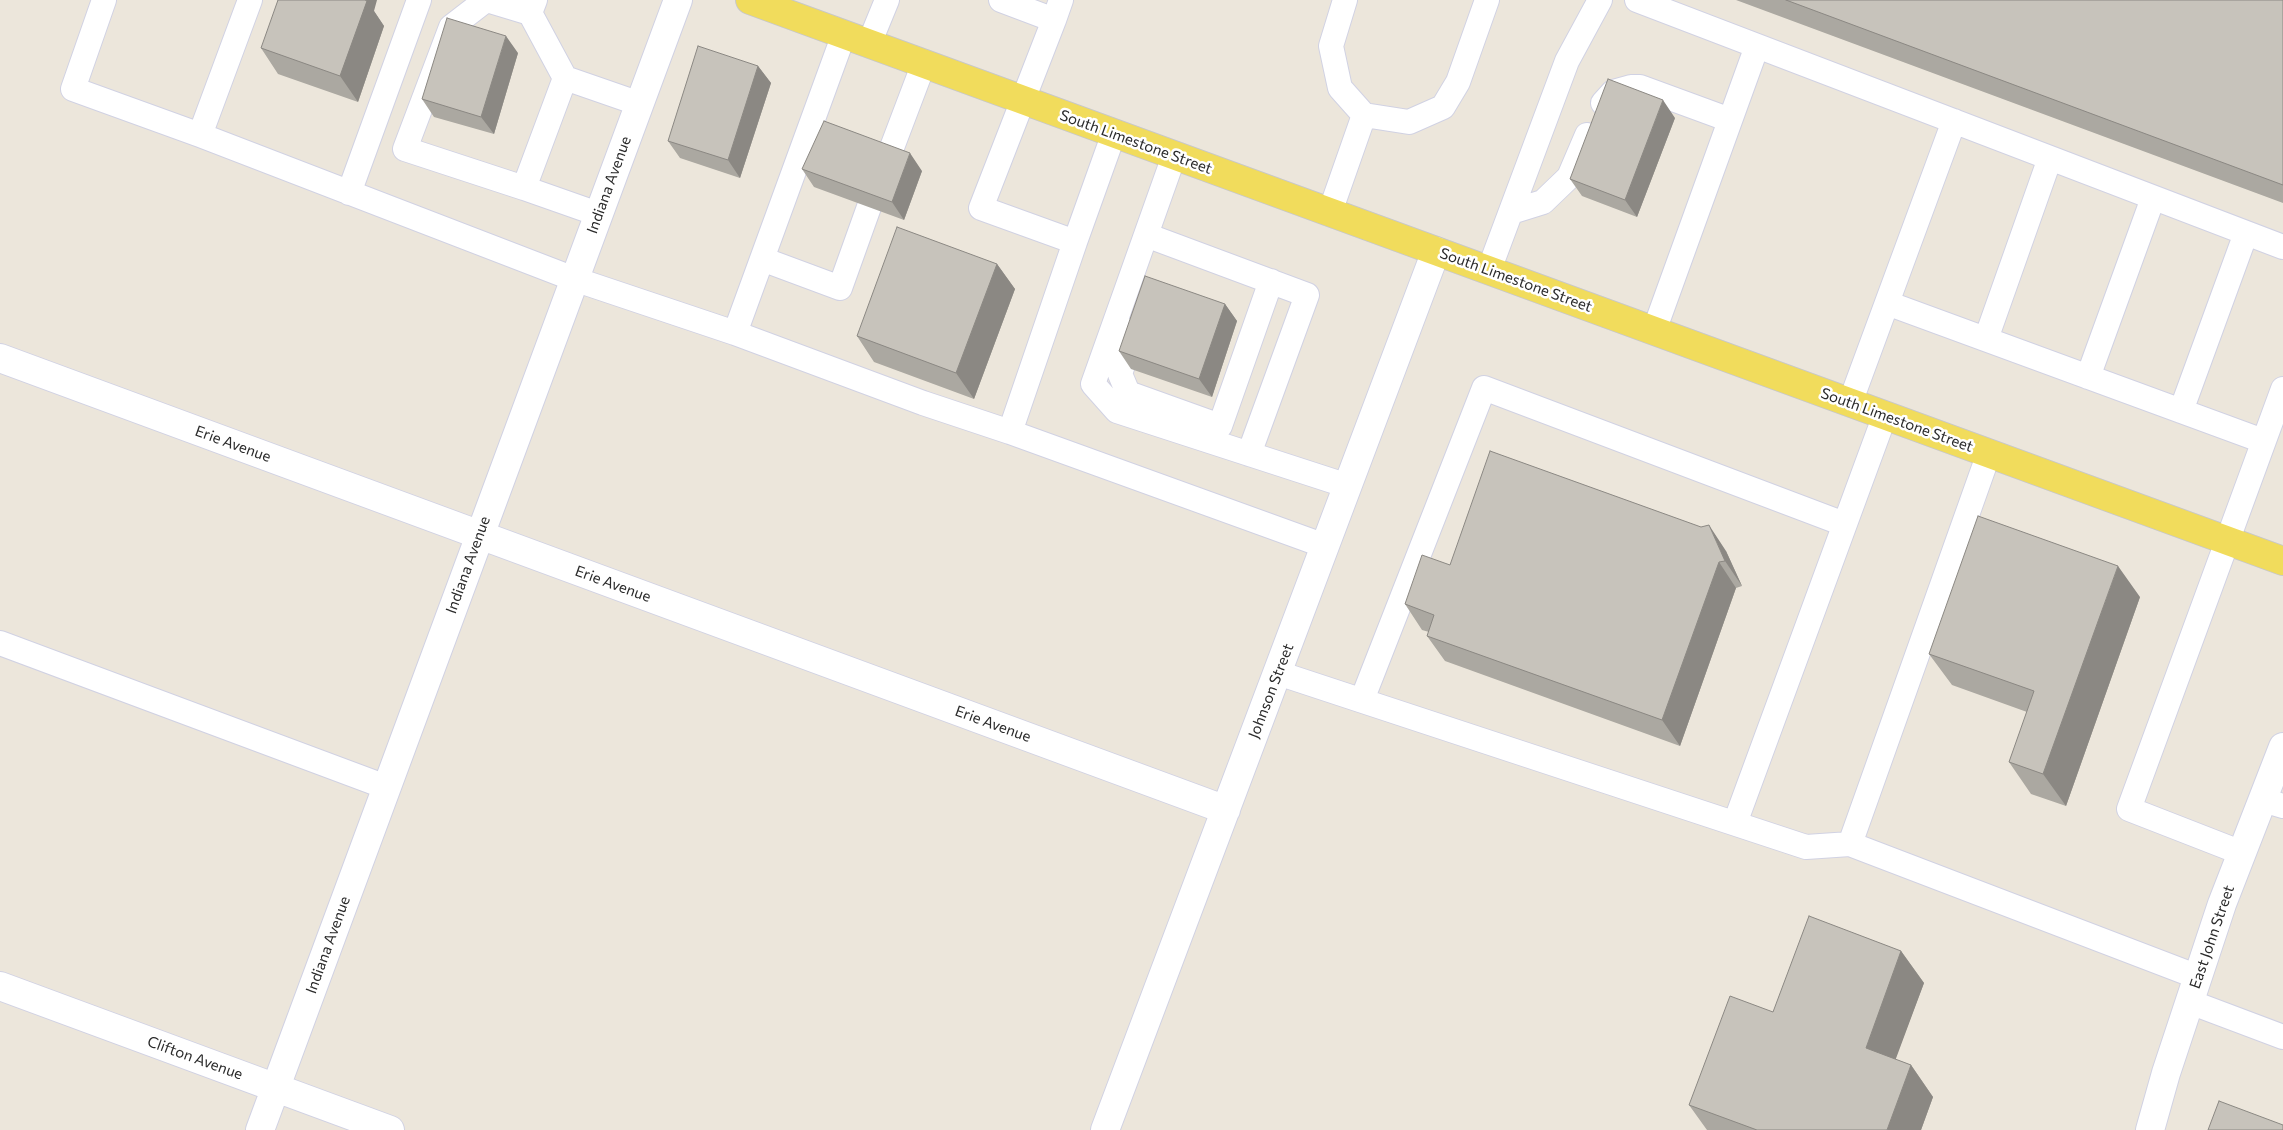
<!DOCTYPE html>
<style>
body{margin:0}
canvas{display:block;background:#ece6db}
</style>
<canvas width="2283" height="1130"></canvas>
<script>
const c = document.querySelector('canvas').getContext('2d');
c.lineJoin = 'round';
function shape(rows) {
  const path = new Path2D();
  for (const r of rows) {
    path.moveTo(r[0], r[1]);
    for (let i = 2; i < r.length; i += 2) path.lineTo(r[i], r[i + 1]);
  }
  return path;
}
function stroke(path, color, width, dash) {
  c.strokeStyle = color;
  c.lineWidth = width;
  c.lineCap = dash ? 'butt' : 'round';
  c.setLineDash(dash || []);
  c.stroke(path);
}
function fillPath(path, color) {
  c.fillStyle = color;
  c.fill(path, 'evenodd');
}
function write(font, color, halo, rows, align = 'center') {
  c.font = font + ' Commissioner,sans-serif';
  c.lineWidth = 5;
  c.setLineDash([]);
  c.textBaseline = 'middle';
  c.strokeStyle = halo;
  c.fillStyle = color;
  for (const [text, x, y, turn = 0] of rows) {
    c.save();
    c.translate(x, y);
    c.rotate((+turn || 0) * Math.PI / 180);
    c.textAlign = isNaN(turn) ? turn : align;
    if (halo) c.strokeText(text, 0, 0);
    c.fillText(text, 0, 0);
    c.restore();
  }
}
const lane = shape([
 [104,0,73,89,200,135,574,279,735,333,923,403,1010,432,1325,546],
 [486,0,451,27,405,149,524,188],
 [487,0,530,13],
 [535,0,530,13,565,78],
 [1001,0,1054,20,981,208,1075,242,1114,133],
 [1345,0,1331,46,1340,88,1364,115,1409,122,1443,107,1458,82,1487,0],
 [1637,0,2283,247],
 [1054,20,1061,0],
 [869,44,887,0],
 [1603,103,1613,92,1631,87,1640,87,1730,120],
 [200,135,250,0],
 [1174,156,1093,384,1117,411,1348,486],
 [888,158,924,63],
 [349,193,419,0],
 [1330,212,1364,115],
 [1511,212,1543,202,1569,177,1587,135],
 [598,214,524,188,565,78,640,104],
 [1146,235,1307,295,1249,454],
 [762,259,840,288,869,207],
 [1489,270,1567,61,1600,0],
 [1887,303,2263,441],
 [1134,330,1120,374,1128,393,1220,426,1271,281],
 [1654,331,1757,46],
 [735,333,844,34],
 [1986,339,2050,158],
 [2088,377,2153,198],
 [1850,403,1954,121],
 [2181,411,2246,233],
 [1010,432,1075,242],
 [1989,453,1850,844,2198,977],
 [0,643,386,787],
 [1278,673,1806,847,1850,844],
 [1362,700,1484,388,1844,524],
 [2263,800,2283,806],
 [1735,823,1885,415],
 [2242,853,2129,809,2283,389],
 [2190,1002,2283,1037]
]);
const street = shape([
 [0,358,1226,810],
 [0,986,390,1130],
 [260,1130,678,0],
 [1105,1130,1436,251]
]);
const secondary = shape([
 [2150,1130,2166,1073,2222,904,2283,747]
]);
const primary = shape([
 [750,0,2283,561]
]);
const wall = shape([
 [1736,0,2283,0,2283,203],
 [374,11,384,26,358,102,278,74,261,48],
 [518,53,494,134,434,117,422,99],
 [758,66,771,83,740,178,680,158,668,141],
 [1675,118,1637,217,1582,196,1570,179],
 [802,169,922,171,904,220,814,187],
 [997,264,1015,289,974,399,874,362,857,336],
 [1225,304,1237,321,1212,397,1131,369,1119,351],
 [1726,551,1742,586,1736,588,1680,746,1445,661,1427,636,1429,632,1422,630,1405,604,1450,565],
 [2140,597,2066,806,2031,794,2009,762,2027,712,1952,685,1929,654],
 [1901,951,1924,983,1895,1059,1911,1065,1933,1097,1921,1130,1707,1130,1689,1105,1773,1012]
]);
const shadedWall = shape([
 [355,0,377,0,374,11,384,26,358,102,340,76],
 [506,36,518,53,494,134,481,117],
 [758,66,771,83,740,178,728,160],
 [1663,100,1675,118,1637,217,1625,200],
 [910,153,922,171,904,220,892,202],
 [997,264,1015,289,974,399,956,373],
 [1225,304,1237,321,1212,397,1199,379],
 [1709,525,1726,551,1742,586,1725,561],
 [1719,562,1736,588,1680,746,1662,720],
 [2118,566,2140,597,2066,806,2043,774],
 [1901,951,1924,983,1888,1080,1866,1048],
 [1911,1065,1933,1097,1921,1130,1887,1130]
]);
const building = shape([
 [278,0,365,0,367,1,340,76,261,48,278,0],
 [1786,0,2283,0,2283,185,1786,0],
 [447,18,506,36,481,117,422,99,447,18],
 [698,46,758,66,728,160,668,141,698,46],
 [1608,79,1663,100,1625,200,1570,179,1608,79],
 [824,121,910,153,892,202,802,169,824,121],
 [897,227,997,264,956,373,857,336,897,227],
 [1145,276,1225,304,1199,379,1119,351,1145,276],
 [1490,451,1701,527,1709,525,1725,561,1719,562,1662,720,1427,636,1434,615,1405,604,1422,555,1450,565,1490,451],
 [1978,516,2118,566,2043,774,2009,762,2034,691,1929,654,1978,516],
 [1809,916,1901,951,1866,1048,1911,1065,1887,1130,1757,1130,1689,1105,1730,996,1773,1012,1809,916],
 [2219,1101,2283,1125,2283,1130,2208,1130,2219,1101]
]);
const streetNames = [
 ["South Limestone Street",1136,142,20],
 ["Indiana Avenue",609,185,-70],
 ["South Limestone Street",1516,280,20],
 ["South Limestone Street",1897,420,20],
 ["Erie Avenue",233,444,20],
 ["Indiana Avenue",468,565,-70],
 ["Erie Avenue",613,584,20],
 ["Johnson Street",1271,691,-69],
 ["Erie Avenue",993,724,20],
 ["East John Street",2212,937,-71],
 ["Indiana Avenue",328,945,-70],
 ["Clifton Avenue",195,1058,20]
];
stroke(lane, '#d1d2e3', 26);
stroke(street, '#d1d2e3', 30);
stroke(secondary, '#d1d2e3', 30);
stroke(primary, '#c8c8c8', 30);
stroke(lane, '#fff', 24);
stroke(street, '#fff', 28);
stroke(secondary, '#fff', 28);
stroke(primary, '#f1dc5c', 28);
fillPath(wall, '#aba8a1');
fillPath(shadedWall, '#8b8883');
fillPath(building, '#c7c3bb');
stroke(building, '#8b8883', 1);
write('15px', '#2a2a2a', '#fff', streetNames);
</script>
